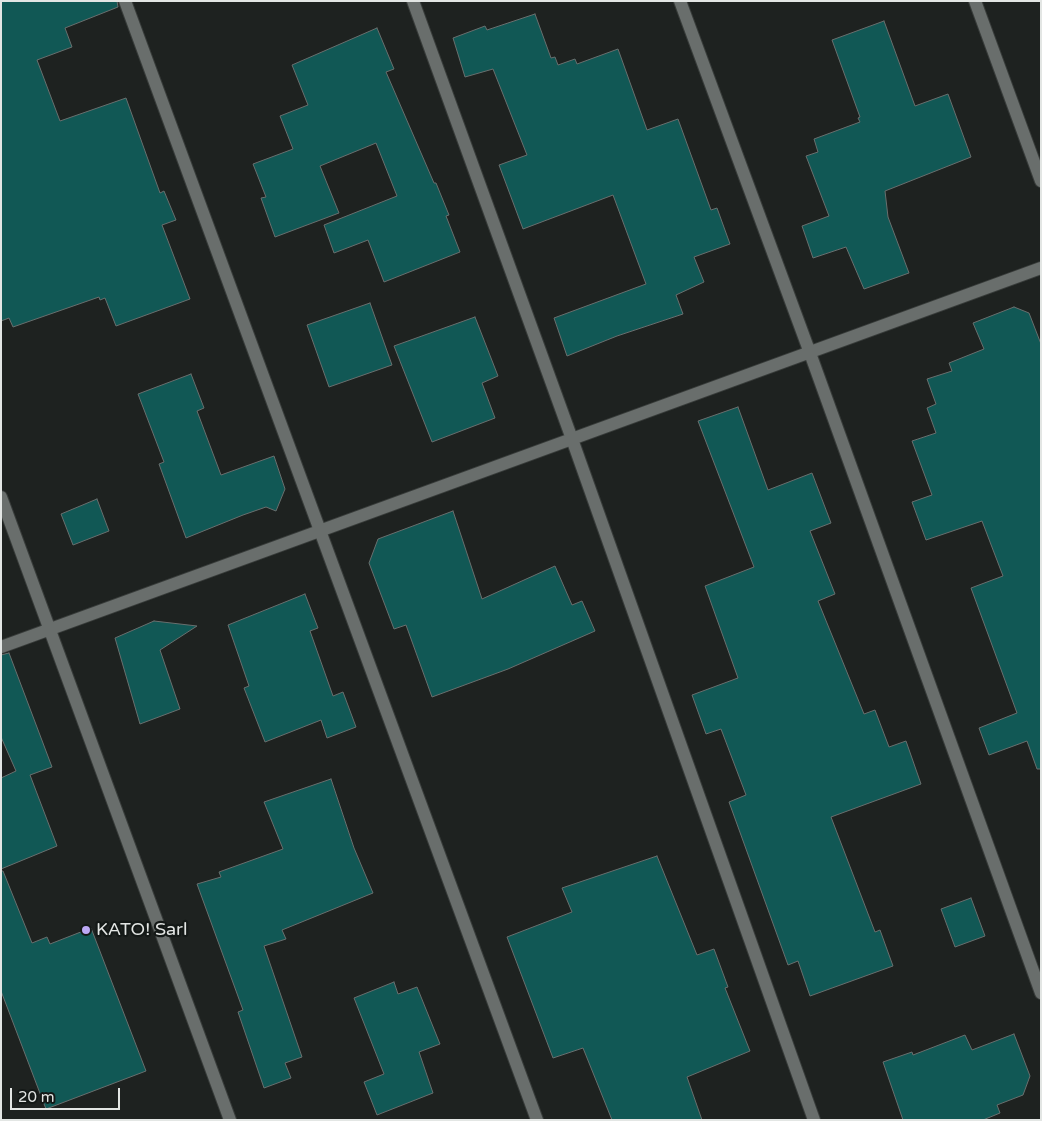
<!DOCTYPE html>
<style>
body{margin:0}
#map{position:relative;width:1042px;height:1121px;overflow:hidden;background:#1e2220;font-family:"Varela Round",sans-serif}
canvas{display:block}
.frame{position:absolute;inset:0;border:2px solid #e3e6e4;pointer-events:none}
.scale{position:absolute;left:10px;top:1088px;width:110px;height:22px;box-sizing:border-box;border:2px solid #e3e6e4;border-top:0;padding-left:6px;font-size:15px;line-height:18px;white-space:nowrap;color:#e3e6e4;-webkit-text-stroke:4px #141917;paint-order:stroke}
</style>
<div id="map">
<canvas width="1042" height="1121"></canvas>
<div class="frame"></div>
<div class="scale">20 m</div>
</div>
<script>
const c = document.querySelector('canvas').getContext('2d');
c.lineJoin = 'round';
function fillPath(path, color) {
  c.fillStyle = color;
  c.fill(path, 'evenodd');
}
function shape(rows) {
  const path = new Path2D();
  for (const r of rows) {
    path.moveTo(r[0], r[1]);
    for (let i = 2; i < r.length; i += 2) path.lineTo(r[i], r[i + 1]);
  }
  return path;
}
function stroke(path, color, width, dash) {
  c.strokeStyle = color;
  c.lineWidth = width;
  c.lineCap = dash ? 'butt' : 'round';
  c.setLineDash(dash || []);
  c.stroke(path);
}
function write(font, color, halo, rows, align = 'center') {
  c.font = font + ' "Varela Round",sans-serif';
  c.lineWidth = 4.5;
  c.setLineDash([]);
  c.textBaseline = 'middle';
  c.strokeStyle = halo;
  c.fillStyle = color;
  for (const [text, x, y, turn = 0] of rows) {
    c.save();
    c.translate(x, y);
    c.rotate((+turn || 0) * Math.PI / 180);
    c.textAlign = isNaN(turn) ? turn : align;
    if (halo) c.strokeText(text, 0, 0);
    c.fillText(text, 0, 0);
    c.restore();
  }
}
const building = shape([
 [1,1,117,1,118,7,65,28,72,47,37,60,60,121,126,98,160,193,164,191,176,220,162,225,190,299,116,326,105,298,100,300,99,297,13,327,9,318,1,321,1,1],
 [535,14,551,58,555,57,558,65,575,59,577,64,618,49,647,130,678,119,711,210,717,208,730,244,694,257,704,282,676,295,683,314,617,336,567,356,554,318,646,284,613,195,523,229,499,165,527,155,493,69,465,77,453,38,485,26,487,30,535,14],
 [884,21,915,106,948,94,971,157,885,191,888,217,909,273,864,289,846,247,813,258,802,226,829,216,806,156,818,152,814,139,860,122,858,118,860,117,832,40,884,21],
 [377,28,394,69,386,72,434,183,436,183,449,215,446,216,460,252,384,282,368,240,334,253,324,225,397,196,376,143,320,166,339,213,275,237,261,198,266,197,253,164,293,149,280,116,308,105,292,65,377,28],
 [370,303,392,365,329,387,307,325,370,303],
 [1014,307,1029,313,1041,344,1041,769,1037,769,1027,741,989,755,979,728,1017,713,971,588,1003,576,982,521,926,540,912,502,932,495,912,441,936,433,927,408,936,404,927,379,952,371,949,363,984,349,973,323,1014,307],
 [475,317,498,376,482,383,495,418,432,442,394,346,475,317],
 [191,374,204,408,197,411,221,475,274,456,285,489,276,511,266,507,243,515,186,538,159,464,164,462,138,394,191,374],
 [738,407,768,490,812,473,831,523,810,531,835,594,818,601,864,714,875,710,889,747,906,741,921,784,831,817,875,932,880,930,893,966,810,996,798,961,788,965,729,802,746,795,721,729,706,734,692,695,738,678,705,586,754,567,698,421,738,407],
 [97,499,109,531,73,545,61,514,97,499],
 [453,511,482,599,555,566,572,605,582,601,595,631,508,669,432,697,406,625,394,629,369,563,378,539,453,511],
 [305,594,318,628,310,631,333,696,343,692,356,727,327,738,321,720,265,742,244,688,249,686,228,625,305,594],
 [154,621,197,626,160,650,180,709,140,724,115,638,154,621],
 [9,653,52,767,30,775,57,846,1,869,1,778,16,771,1,737,1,655,9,653],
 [331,779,354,848,373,893,282,930,286,939,264,946,302,1057,285,1063,291,1078,264,1088,238,1012,243,1010,197,884,221,877,219,872,283,849,264,802,331,779],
 [657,856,697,955,714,949,728,987,725,988,750,1051,687,1077,702,1120,612,1120,583,1048,553,1058,507,937,572,912,562,888,657,856],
 [1,871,3,871,32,943,47,937,50,944,91,928,146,1071,46,1109,1,991,1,871],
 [971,898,985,936,955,947,941,909,971,898],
 [394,982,398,994,417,987,440,1044,419,1052,433,1093,377,1115,364,1082,384,1074,354,998,394,982],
 [1014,1034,1030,1076,1023,1095,997,1105,1000,1113,983,1120,903,1120,883,1062,912,1052,913,1055,965,1035,972,1050,1014,1034]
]);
const street = shape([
 [125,1,537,1120],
 [413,1,572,439,814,1120],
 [680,1,810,353,1041,993],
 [975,1,1041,181],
 [1,497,230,1120],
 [1,647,1041,268]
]);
const markers = [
 [86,930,5,"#bca9f5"]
];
const poiNames = [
 ["KATO! Sarl",96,930]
];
fillPath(building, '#115855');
stroke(building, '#696f6e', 1);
stroke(street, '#383c3a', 14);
stroke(street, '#696e6c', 12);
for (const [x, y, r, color] of markers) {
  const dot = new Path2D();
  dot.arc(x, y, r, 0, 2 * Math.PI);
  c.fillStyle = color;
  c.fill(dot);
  stroke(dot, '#141917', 2);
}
write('18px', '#e3e6e4', '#141917', poiNames, 'left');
</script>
